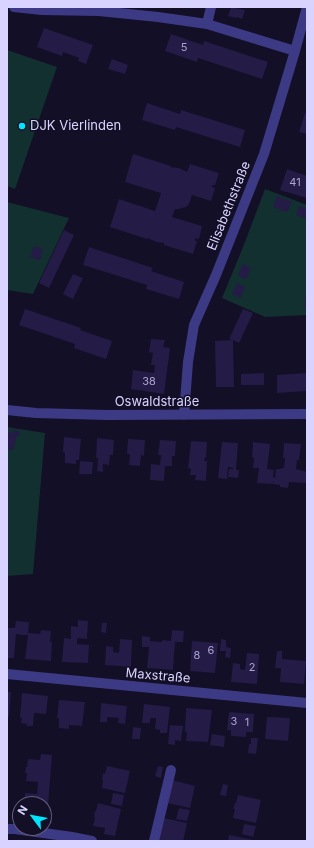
<!DOCTYPE html>
<meta charset="utf-8">
<style>
body{margin:0}
#map{position:relative;width:314px;height:848px;overflow:hidden;background:#130f26;font-family:Inter,sans-serif}
canvas{display:block}
.frame{position:absolute;inset:0;border:8px solid #d9d4ff;pointer-events:none}
.north{position:absolute;left:12px;top:796px;width:40px;height:40px;box-sizing:border-box;background:#130f26;border:1px solid #625e7d;border-radius:50%;rotate:302deg;font-size:11px;font-weight:700;line-height:16px;text-align:center;color:#d9d4ff}
.north::after{content:'';display:block;margin:auto;width:14px;height:18px;background:#00e5ff;clip-path:polygon(50% 0,100% 100%,50% 72%,0 100%)}
</style>
<div id="map">
<canvas width="314" height="848"></canvas>
<div class="frame"></div>
<div class="north">N</div>
</div>
<script>
const c = document.querySelector('canvas').getContext('2d');
c.lineJoin = 'round';
function fillPath(path, color) {
  c.fillStyle = color;
  c.fill(path, 'evenodd');
}
function shape(rows) {
  const path = new Path2D();
  for (const r of rows) {
    path.moveTo(r[0], r[1]);
    for (let i = 2; i < r.length; i += 2) path.lineTo(r[i], r[i + 1]);
  }
  return path;
}
function stroke(path, color, width, dash) {
  c.strokeStyle = color;
  c.lineWidth = width;
  c.lineCap = dash ? 'butt' : 'round';
  c.setLineDash(dash || []);
  c.stroke(path);
}
function write(font, color, halo, rows, align = 'center') {
  c.font = font + ' Inter,sans-serif';
  c.lineWidth = 3;
  c.setLineDash([]);
  c.textBaseline = 'middle';
  c.strokeStyle = halo;
  c.fillStyle = color;
  for (const [text, x, y, turn = 0] of rows) {
    c.save();
    c.translate(x, y);
    c.rotate((+turn || 0) * Math.PI / 180);
    c.textAlign = isNaN(turn) ? turn : align;
    if (halo) c.strokeText(text, 0, 0);
    c.fillText(text, 0, 0);
    c.restore();
  }
}
const green = shape([
 [7,50,57,67,15,189,7,186],
 [265,189,307,205,307,315,265,317,222,298,243,247],
 [7,202,69,218,33,294,7,290],
 [7,427,45,433,33,574,7,576]
]);
const building = shape([
 [231,7,245,10,242,19,237,17,237,18,228,16],
 [44,28,93,45,86,64,78,61,79,58,63,52,62,56,37,47],
 [171,34,203,45,204,41,268,62,262,79,198,58,197,62,165,51],
 [112,59,128,65,125,74,108,69],
 [147,103,180,114,181,110,245,130,240,147,176,127,175,130,142,120],
 [305,113,307,113,307,134,299,132],
 [133,154,171,166,170,167,179,168,187,172,190,164,219,173,215,185,212,185,212,187,215,188,211,201,192,195,189,204,186,207,179,209,175,209,172,217,202,226,199,239,195,238,195,241,197,241,193,254,164,245,164,243,156,242,148,238,147,239,110,227,119,199,155,211,161,193,125,182],
 [287,169,307,176,307,198,280,190],
 [277,196,292,202,287,212,273,207],
 [299,206,307,209,307,219,296,215],
 [64,230,74,235,49,288,39,283],
 [34,246,43,249,40,260,30,257],
 [89,247,153,268,151,271,184,282,179,299,146,289,147,285,83,265],
 [243,264,251,268,246,279,238,275],
 [73,274,83,278,73,299,63,294],
 [237,283,245,287,240,298,232,294],
 [305,296,307,296,307,308,305,308],
 [25,309,81,328,80,330,112,341,106,359,74,348,75,344,19,325],
 [243,309,253,313,239,343,233,340,234,387,216,387,215,341,233,340,229,339],
 [151,339,165,340,163,347,170,348,164,394,131,389,133,370,154,373,155,365,151,365,153,353,149,352],
 [264,373,264,385,241,385,241,374],
 [307,373,307,391,277,393,277,375],
 [15,430,19,431,20,433,18,436,16,437,14,450,7,449,7,432,12,433,13,431],
 [64,437,81,439,79,460,76,460,76,464,65,463,65,453,63,452],
 [97,438,114,440,113,455,110,455,109,465,103,464,103,472,97,471,98,458,96,458],
 [128,439,145,440,144,456,141,455,140,466,129,465,130,454,127,454],
 [160,440,176,441,175,456,172,456,172,466,165,466,164,481,150,480,151,464,160,465,161,455,158,455],
 [191,441,207,442,206,458,205,457,204,461,207,461,206,481,195,480,196,475,190,475,191,469,188,468],
 [222,442,238,443,236,470,239,470,238,478,228,477,229,469,233,469,233,468,228,467,227,479,218,478],
 [253,442,270,444,267,469,274,470,273,477,275,478,276,469,281,469,281,468,284,468,285,458,283,458,284,443,301,444,299,460,297,460,296,469,307,472,307,483,289,482,288,488,280,487,280,485,273,484,274,481,273,481,273,484,257,483,259,468,253,468,254,458,252,457],
 [80,461,93,462,92,474,79,474],
 [78,620,88,621,87,639,77,638,77,644,89,645,88,663,62,662,64,638,71,639,71,626,78,627],
 [16,621,29,622,28,633,40,634,41,630,51,631,50,642,52,642,51,661,25,659,28,635,22,635,16,634,14,658,7,658,7,628,15,628],
 [102,623,107,623,106,633,101,632],
 [172,630,184,631,183,642,175,642,173,670,147,668,149,647,142,647,142,636,150,637,150,641,162,642,162,640,171,641],
 [120,639,132,640,131,667,105,665,106,646,113,647,113,652,119,653],
 [221,639,226,640,226,647,231,648,230,658,225,657,226,651,220,651],
 [192,641,218,643,215,673,190,671],
 [277,651,282,651,282,659,306,661,304,684,280,682,281,668,275,668],
 [247,653,259,654,257,684,231,682,233,663,240,664,240,669,245,670],
 [7,692,11,692,9,717,7,716],
 [22,693,48,696,46,714,34,713,33,726,27,726,27,724,21,723,22,718,20,718],
 [59,700,85,702,82,726,69,725,69,729,59,728,59,718,57,718],
 [101,703,127,706,125,724,118,723,119,718,107,717,107,722,100,722],
 [144,704,170,707,167,733,160,733,160,730,155,729,156,718,150,718,150,723,142,723],
 [186,708,212,710,208,742,186,741,187,732,185,732],
 [229,712,254,714,253,732,246,732,246,737,231,736,231,730,227,730],
 [267,717,290,718,288,741,265,739],
 [170,725,183,726,181,741,175,740,175,745,168,744],
 [133,727,141,728,140,739,132,739],
 [212,734,225,736,224,747,210,745],
 [251,738,258,738,256,754,248,753,249,744,251,744],
 [41,754,52,755,47,818,52,819,52,824,44,823,44,804,23,804,23,801,24,801,25,793,37,794,38,782,26,781,27,773,25,773,26,767,27,767,28,759,40,760],
 [107,766,130,771,125,793,102,788,103,780,102,780,103,773,105,774],
 [158,766,163,767,161,778,155,776],
 [172,780,195,786,190,808,167,803],
 [223,784,228,785,226,796,220,795],
 [113,793,124,795,122,806,111,804],
 [238,795,261,800,256,823,233,818,235,809,233,809,235,803,236,803],
 [98,803,121,809,115,836,104,834,105,828,93,826,95,818,94,817,95,811,96,811],
 [179,808,190,810,187,821,176,819],
 [164,818,187,823,183,841,159,840],
 [244,824,256,826,253,837,242,834],
 [229,835,253,840,253,841,228,841]
]);
const minor = shape([
 [14,7,42,10,99,11,158,17,207,24,295,51],
 [207,24,211,7],
 [7,410,36,413,107,415,307,414],
 [184,415,188,362,194,325,216,275,264,154,295,51,307,7],
 [7,674,307,703],
 [7,829,15,829,72,837,92,841],
 [154,841,171,770]
]);
const markers = [
 [22,126,4,"#00e5ff"]
];
const numberNames = [
 ["5",184,48],
 ["41",295,183],
 ["38",149,382],
 ["6",211,651],
 ["8",197,656],
 ["2",252,668],
 ["3",234,722],
 ["1",247,723]
];
const poiNames = [
 ["DJK Vierlinden",30,126]
];
const streetNames = [
 ["Elisabethstraße",229,206,-68],
 ["Oswaldstraße",157,402],
 ["Maxstraße",158,676,5]
];
fillPath(green, '#12302f');
fillPath(building, '#241b47');
stroke(minor, '#3d3a85', 10);
for (const [x, y, r, color] of markers) {
  const dot = new Path2D();
  dot.arc(x, y, r, 0, 2 * Math.PI);
  c.fillStyle = color;
  c.fill(dot);
  stroke(dot, '#130f26', 1.5);
}
write('11px', '#aca6d1', null, numberNames);
write('13px', '#d9d4ff', '#130f26', poiNames, 'left');
write('13px', '#d9d4ff', '#130f26', streetNames);
</script>
